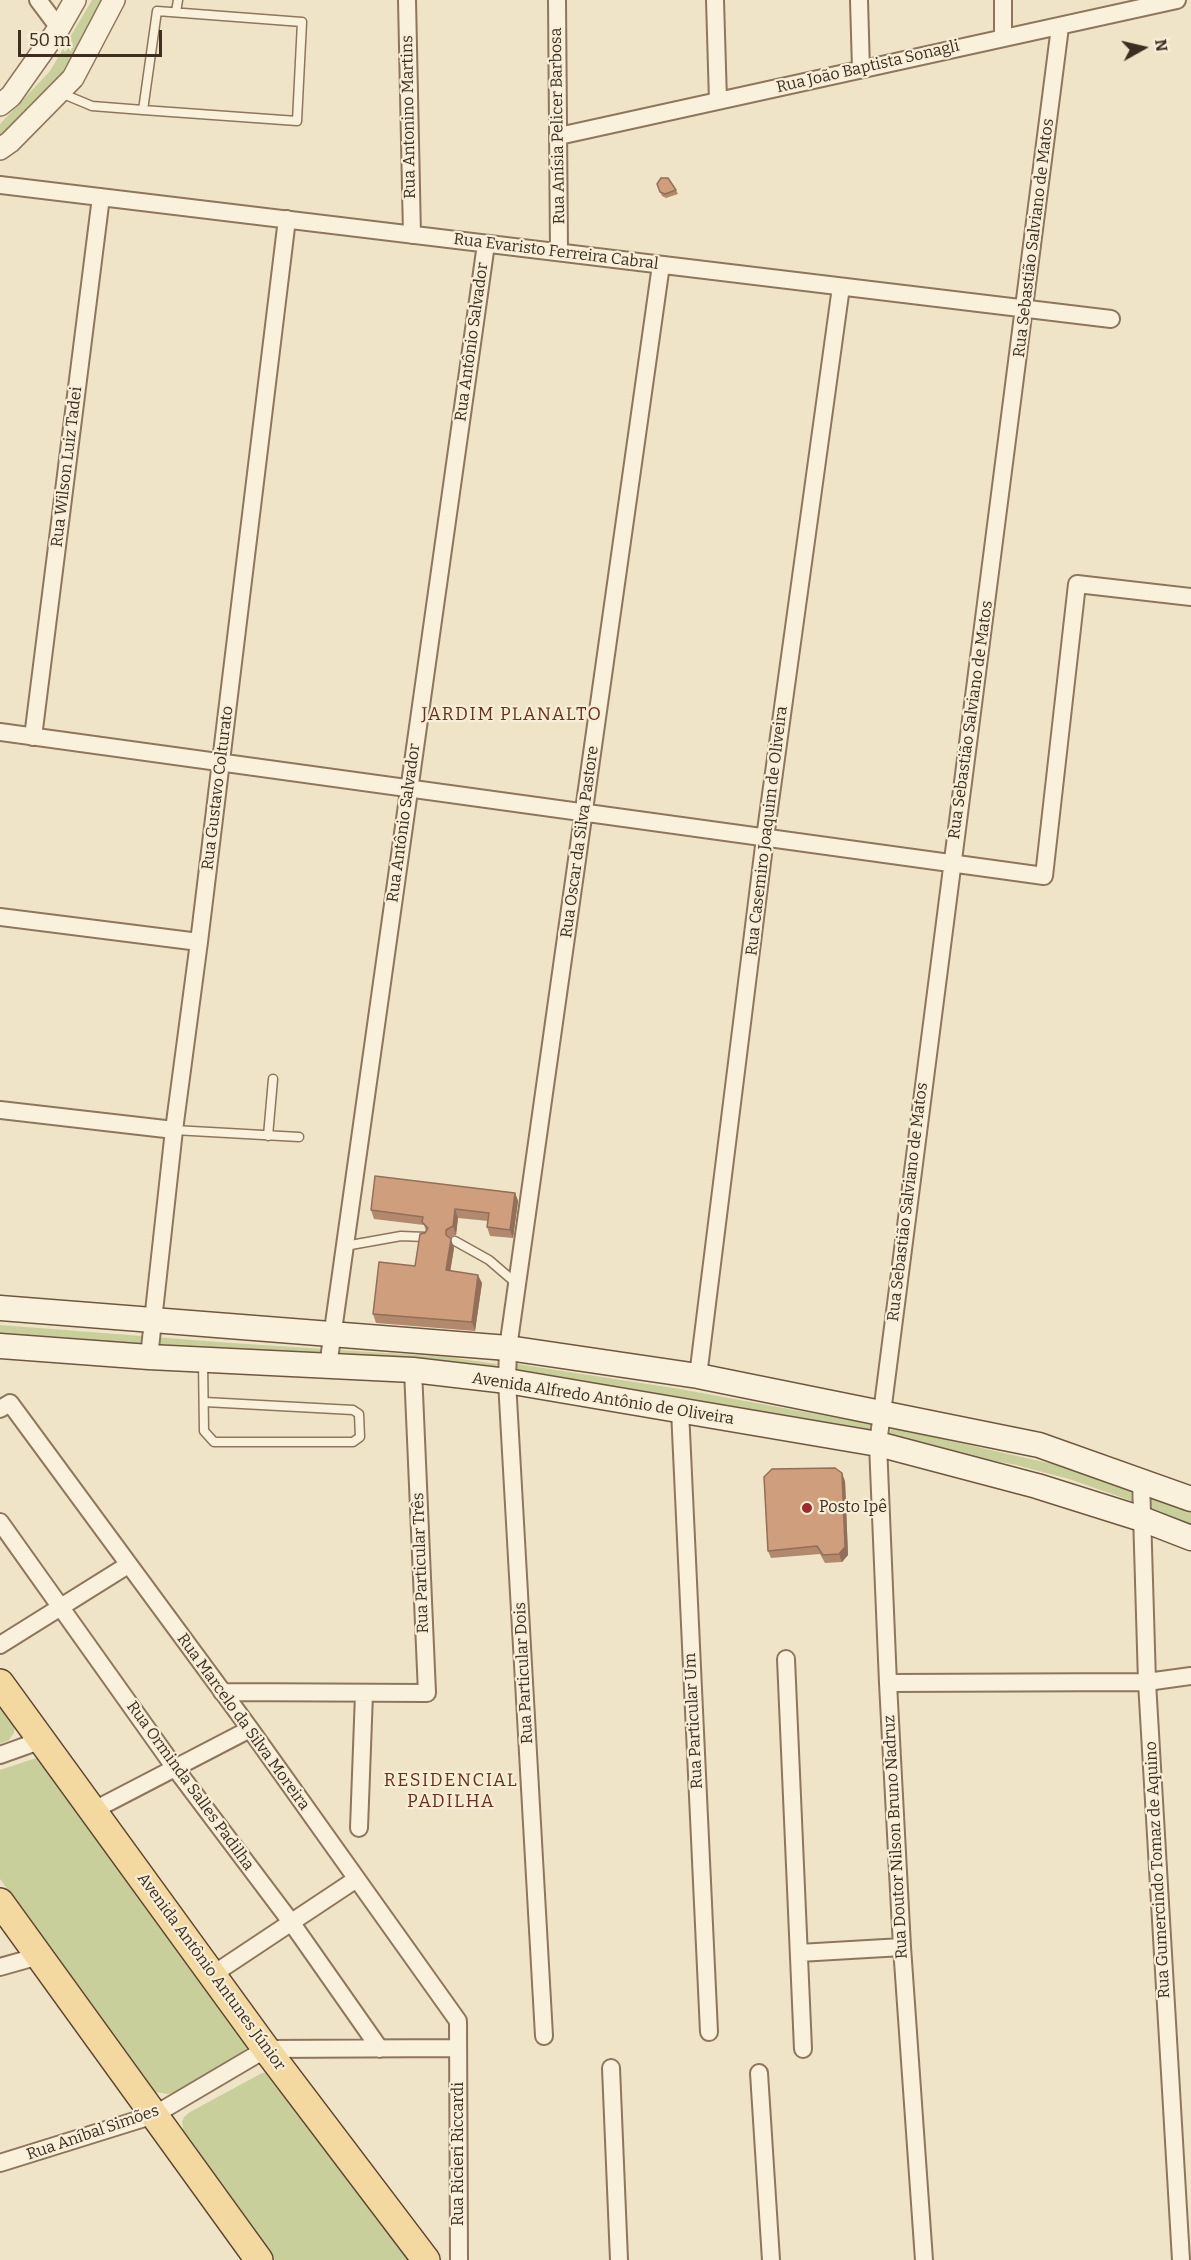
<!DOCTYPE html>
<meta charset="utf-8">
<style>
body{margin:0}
#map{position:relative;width:1191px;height:2260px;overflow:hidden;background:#f0e4c8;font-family:Bitter,serif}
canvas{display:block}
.north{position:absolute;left:1113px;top:18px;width:60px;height:60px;-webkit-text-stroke:4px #f7eed8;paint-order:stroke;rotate:82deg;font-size:16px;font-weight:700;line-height:24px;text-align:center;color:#3d2e20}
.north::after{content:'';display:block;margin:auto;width:21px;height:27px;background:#3d2e20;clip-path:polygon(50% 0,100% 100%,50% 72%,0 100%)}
.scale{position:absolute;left:18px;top:30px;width:144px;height:27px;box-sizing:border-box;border:3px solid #3d2e20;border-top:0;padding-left:8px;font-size:18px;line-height:21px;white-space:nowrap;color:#3d2e20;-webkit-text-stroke:4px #f7eed8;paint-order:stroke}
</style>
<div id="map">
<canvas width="1191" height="2260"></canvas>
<div class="north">N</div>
<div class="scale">50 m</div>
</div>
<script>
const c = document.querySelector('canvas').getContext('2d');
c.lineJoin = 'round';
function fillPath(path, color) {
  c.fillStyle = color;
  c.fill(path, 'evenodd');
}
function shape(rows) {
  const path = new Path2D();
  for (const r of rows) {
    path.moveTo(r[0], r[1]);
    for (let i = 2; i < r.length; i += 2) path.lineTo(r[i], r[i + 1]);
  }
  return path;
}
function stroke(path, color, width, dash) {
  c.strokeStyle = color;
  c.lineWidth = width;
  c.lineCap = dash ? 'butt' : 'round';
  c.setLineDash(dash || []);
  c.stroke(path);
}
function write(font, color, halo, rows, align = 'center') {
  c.font = font + ' Bitter,serif';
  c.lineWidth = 4.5;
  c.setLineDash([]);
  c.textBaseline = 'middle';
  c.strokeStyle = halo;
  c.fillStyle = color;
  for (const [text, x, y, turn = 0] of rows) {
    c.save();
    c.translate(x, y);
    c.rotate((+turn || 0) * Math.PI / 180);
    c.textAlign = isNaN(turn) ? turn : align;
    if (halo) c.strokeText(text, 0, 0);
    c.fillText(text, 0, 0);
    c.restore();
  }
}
const green = shape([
 [92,0,105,0,58,80,0,143,0,124,50,71],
 [0,1325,232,1343,448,1357,497,1364,494,1371,0,1339],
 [517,1364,680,1389,870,1424,875,1433,516,1375,513,1368],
 [892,1425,955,1442,1129,1481,1132,1501,1069,1479,1016,1465,888,1440],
 [1148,1494,1191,1513,1191,1526,1146,1509],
 [0,1697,15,1726,14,1733,9,1740,0,1744],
 [36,1758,42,1760,248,2047,238,2056,176,2093,168,2094,155,2092,150,2087,0,1879,0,1770],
 [270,2072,412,2260,275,2260,184,2135,182,2122,184,2117,190,2112,262,2073]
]);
const service = shape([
 [176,12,178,0],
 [68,96,92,106,143,110,297,121,302,22,157,11,143,110],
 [174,1130,299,1137],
 [268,1136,273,1079],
 [455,1241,489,1260,517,1284],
 [345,1246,401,1236,425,1237],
 [203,1362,204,1431,214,1442,353,1442,360,1437,359,1414,353,1410,205,1402]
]);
const minor = shape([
 [38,0,59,28],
 [407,0,412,235],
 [557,0,559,252],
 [715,0,718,101],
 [859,0,861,69],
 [1003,0,1003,37],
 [559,136,1177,0],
 [0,185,1111,319],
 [0,732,1044,876,1077,584,1191,597],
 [33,737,101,197],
 [0,917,199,942],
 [0,1110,174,1130],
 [149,1357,174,1130,199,942,287,219],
 [328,1366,486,244],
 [698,1376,765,838,841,287],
 [0,1409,10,1403,250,1729,458,2021,459,2260],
 [680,1410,709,2032],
 [1141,1480,1147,1682,1181,2260],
 [0,1522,175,1768,291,1922,380,2049],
 [0,1645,128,1565],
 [786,1659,803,2049],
 [888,1683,1147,1682,1191,1676],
 [222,1692,427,1693,413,1370],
 [0,1755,42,1740],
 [94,1810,250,1729],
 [359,1828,364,1694],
 [799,1953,902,1947],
 [0,1967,39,1956],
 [212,1975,355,1880],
 [544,2036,507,1381,508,1348,661,265],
 [611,2068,619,2260],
 [759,2073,771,2260],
 [0,2163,154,2115,266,2049,458,2048],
 [924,2260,902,1947,888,1683,878,1444,1060,27]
]);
const tertiary = shape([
 [0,105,11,96,59,28,75,0],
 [0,149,10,142,73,78,114,0]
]);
const secondary = shape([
 [0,1308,508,1348,698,1376,1039,1445,1191,1499],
 [0,1346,149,1357,413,1370,507,1381,878,1444,1037,1486,1142,1519,1191,1538]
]);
const primary = shape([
 [0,1683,266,2049,426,2260],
 [0,1902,259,2260]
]);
const wall = shape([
 [657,184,676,190,678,194,666,198,662,196],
 [515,1193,518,1201,513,1238,490,1236,487,1227,488,1221,458,1218,456,1235,450,1238,454,1248,450,1271,482,1283,475,1331,376,1323,373,1314,415,1266,426,1231,424,1225,374,1219,371,1210],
 [845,1481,848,1555,842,1562,825,1563,820,1554,771,1558,768,1551]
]);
const shadedWall = shape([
 [515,1193,518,1201,513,1238,510,1230],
 [455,1209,458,1218,456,1235,453,1226],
 [451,1239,454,1248,449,1279,446,1270],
 [478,1275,482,1283,475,1331,472,1322],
 [842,1473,845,1481,848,1555,842,1562,839,1554]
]);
const building = shape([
 [661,178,668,178,676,190,665,194,660,192,657,184,661,178],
 [375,1176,515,1193,510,1230,487,1227,489,1213,455,1209,453,1226,446,1230,446,1235,451,1239,446,1270,478,1275,472,1322,373,1314,379,1262,415,1266,420,1234,425,1233,428,1228,422,1222,423,1217,371,1210,375,1176],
 [835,1468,842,1473,845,1547,839,1554,823,1555,817,1546,768,1551,764,1477,772,1469,835,1468]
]);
const markers = [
 [807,1508,6,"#9e2a2b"]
];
const streetNames = [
 ["Rua João Baptista Sonagli",868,67,-13],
 ["Rua Antonino Martins",409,117,-91],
 ["Rua Anísia Pelicer Barbosa",558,126,-91],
 ["Rua Sebastião Salviano de Matos",1034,238,-83],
 ["Rua Evaristo Ferreira Cabral",556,252,7],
 ["Rua Antônio Salvador",472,342,-82],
 ["Rua Wilson Luiz Tadei",67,467,-83],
 ["Rua Sebastião Salviano de Matos",971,720,-82],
 ["Rua Gustavo Colturato",218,788,-83],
 ["Rua Antônio Salvador",404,823,-82],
 ["Rua Casemiro Joaquim de Oliveira",767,831,-83],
 ["Rua Oscar da Silva Pastore",580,842,-82],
 ["Rua Sebastião Salviano de Matos",908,1202,-83],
 ["Avenida Alfredo Antônio de Oliveira",603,1399,9],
 ["Rua Particular Três",421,1563,-92],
 ["Rua Particular Dois",524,1673,-93],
 ["Rua Particular Um",694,1721,-93],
 ["Rua Marcelo da Silva Moreira",243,1722,54],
 ["Rua Orminda Salles Padilha",190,1786,54],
 ["Rua Doutor Nilson Bruno Nadruz",896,1837,-93],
 ["Rua Gumercindo Tomaz de Aquino",1158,1870,-93],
 ["Avenida Antônio Antunes Júnior",211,1972,54],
 ["Rua Aníbal Simões",93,2133,-19],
 ["Rua Ricieri Riccardi",459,2154,-90]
];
const poiNames = [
 ["Posto Ipê",819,1508]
];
const neighbourhoodNames = [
 ["JARDIM PLANALTO",512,715],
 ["RESIDENCIAL",451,1781],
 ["PADILHA",451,1802]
];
fillPath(green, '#c9cf9b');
stroke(service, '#8d765c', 11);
stroke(minor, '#8d765c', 20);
stroke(tertiary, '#8d765c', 24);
stroke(secondary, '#6f573f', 27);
stroke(primary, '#5b4430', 30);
stroke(service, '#faf1dc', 8);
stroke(minor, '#faf1dc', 16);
stroke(tertiary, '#faf1dc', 21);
stroke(secondary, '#faf1dc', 24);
stroke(primary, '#f3d9a0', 27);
fillPath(wall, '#b2896c');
fillPath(shadedWall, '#916f58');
fillPath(building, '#cf9f7d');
stroke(building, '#916f58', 1.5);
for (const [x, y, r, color] of markers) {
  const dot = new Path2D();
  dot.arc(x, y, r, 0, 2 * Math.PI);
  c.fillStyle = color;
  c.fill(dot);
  stroke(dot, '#f7eed8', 2);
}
write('16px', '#3d2e20', '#f7eed8', streetNames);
write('16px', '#3d2e20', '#f7eed8', poiNames, 'left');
c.letterSpacing = '1.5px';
write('18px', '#6b2e1e', '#f7eed8', neighbourhoodNames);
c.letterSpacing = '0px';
</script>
